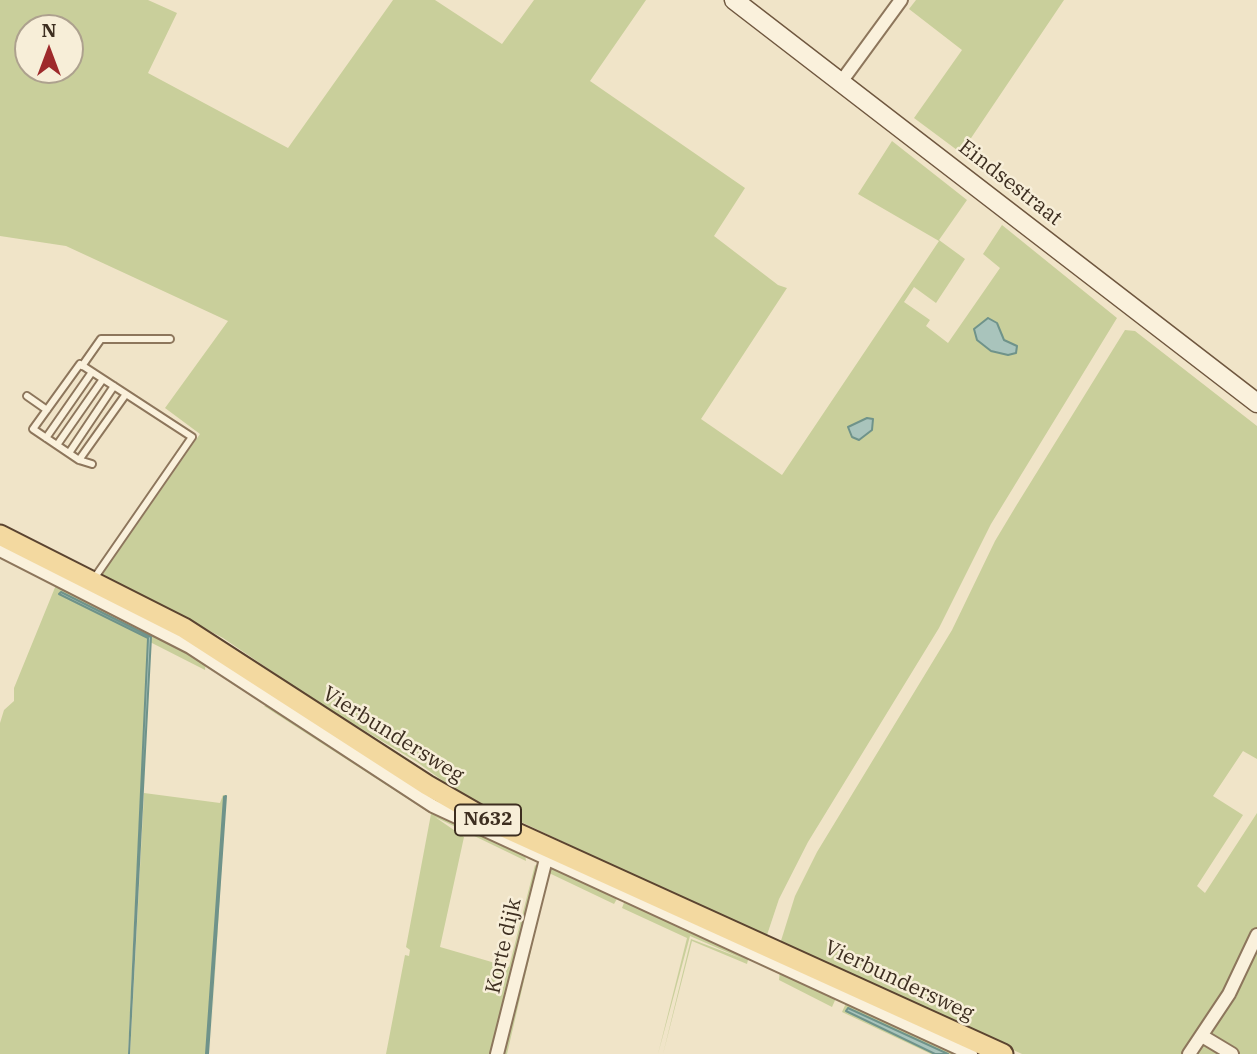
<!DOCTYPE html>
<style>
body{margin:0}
#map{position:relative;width:1257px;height:1054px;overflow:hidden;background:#f0e4c8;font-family:"IBM Plex Serif",serif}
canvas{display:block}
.north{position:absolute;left:14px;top:14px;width:70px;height:70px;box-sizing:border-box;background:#f7eed8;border:2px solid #ada18e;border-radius:50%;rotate:0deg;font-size:19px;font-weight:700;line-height:28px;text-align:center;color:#3d2e20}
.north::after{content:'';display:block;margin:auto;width:24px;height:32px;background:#9e2a2b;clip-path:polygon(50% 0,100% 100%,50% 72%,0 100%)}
</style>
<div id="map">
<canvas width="1257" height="1054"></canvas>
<div class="north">N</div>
</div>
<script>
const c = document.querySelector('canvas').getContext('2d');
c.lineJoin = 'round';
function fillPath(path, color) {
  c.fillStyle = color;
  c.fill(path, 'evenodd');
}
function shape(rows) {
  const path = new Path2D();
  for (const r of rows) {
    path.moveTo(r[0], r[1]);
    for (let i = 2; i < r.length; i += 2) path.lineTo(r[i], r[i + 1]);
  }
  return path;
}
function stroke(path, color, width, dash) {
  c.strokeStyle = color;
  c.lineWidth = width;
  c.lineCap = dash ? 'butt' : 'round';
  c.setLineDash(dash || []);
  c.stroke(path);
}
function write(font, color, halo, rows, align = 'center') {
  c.font = font + ' "IBM Plex Serif",serif';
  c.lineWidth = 5;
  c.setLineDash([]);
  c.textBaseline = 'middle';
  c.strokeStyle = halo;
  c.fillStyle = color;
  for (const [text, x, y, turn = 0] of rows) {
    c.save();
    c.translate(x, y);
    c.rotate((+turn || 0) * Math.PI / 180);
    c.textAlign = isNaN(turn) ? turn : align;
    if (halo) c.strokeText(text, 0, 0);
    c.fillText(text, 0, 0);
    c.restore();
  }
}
const green = shape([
 [0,0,148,0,177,13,148,73,288,148,393,0,435,0,502,44,534,0,646,0,590,81,745,188,714,236,778,285,787,288,701,419,782,475,939,241,858,194,892,141,967,200,939,240,965,259,936,303,914,287,904,302,930,320,926,326,948,343,1000,268,983,254,1002,225,1117,318,991,524,939,628,808,842,779,899,766,938,458,792,417,762,323,706,223,638,102,575,200,434,165,408,228,321,66,246,0,236],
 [28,28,70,28,70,70,28,70],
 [997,323,1004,340,1018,346,1008,355,991,351,977,340],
 [916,0,1064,0,961,153,914,118,962,50,909,9],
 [1125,330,1135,331,1257,426,1257,759,1243,751,1213,796,1243,815,1197,886,1205,893,1257,813,1257,1054,1196,1054,1237,996,1227,987,1181,1054,1022,1054,780,944,795,896,817,852,952,630,995,541,1016,506],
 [56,585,206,660,205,670,150,642,150,636,60,592,148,638,128,1054,0,1054,0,723,4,710,14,701,14,688],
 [273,703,525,854,526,861,435,817,464,837,440,947,509,967,535,865,540,868,495,1054,386,1054,405,955,409,956,410,950,406,947,431,814,264,706],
 [144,793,220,803,223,795,226,795,210,1054,225,796,206,1054,130,1054],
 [547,864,618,897,614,904,549,873,507,1054,501,1054],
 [625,900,749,956,747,964,692,941,663,1054,691,939,743,959,690,936,658,1054,687,938,622,908],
 [780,970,837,996,832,1007,779,980],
 [847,1001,965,1054,948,1054,848,1008,846,1011,935,1054,931,1054,842,1012]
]);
const water = shape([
 [988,318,997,323,1004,340,1017,346,1016,353,1008,355,991,351,977,340,974,329,988,318],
 [867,418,873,419,872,430,859,440,852,437,848,427,867,418],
 [61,592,151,637,129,1054,148,638,59,594,61,592],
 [226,796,208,1054,206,1054,224,797,226,796],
 [848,1008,948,1054,935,1054,846,1011,848,1008]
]);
const lane = shape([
 [82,366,101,339,170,339],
 [27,396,47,410],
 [46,438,92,372],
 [57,445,103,379],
 [69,453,114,386],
 [79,460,126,394],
 [92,464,79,460,33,429,80,364,192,437,93,580]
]);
const street = shape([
 [841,82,901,0],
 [0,550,190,647,433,806,971,1054],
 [1202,1036,1232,1054],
 [497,1054,548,851],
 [1189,1054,1229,994,1257,935]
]);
const secondary = shape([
 [734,0,1257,403]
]);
const primary = shape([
 [0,535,184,628,427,785,488,820,1003,1054]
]);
const shields = [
 [488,820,66]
];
const shieldNames = [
 ["N632",488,820]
];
const streetNames = [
 ["Eindsestraat",1010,183,38],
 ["Vierbundersweg",393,735,32],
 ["Korte dijk",504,946,-77],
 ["Vierbundersweg",899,981,25]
];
fillPath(green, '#c9cf9b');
fillPath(water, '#a9c4bc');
stroke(water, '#6f938a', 2);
stroke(lane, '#8d765c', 10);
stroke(street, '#8d765c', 16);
stroke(secondary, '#6f573f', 21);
stroke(primary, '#5b4430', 23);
stroke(lane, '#faf1dc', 6);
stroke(street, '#faf1dc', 12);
stroke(secondary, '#faf1dc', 18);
stroke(primary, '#f3d9a0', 19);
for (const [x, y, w] of shields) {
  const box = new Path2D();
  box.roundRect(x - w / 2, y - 15.5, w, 31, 5);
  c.fillStyle = '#f7eed8';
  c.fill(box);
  stroke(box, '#3d2e20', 2);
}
write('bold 19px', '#3d2e20', null, shieldNames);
write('21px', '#3d2e20', '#f7eed8', streetNames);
</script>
